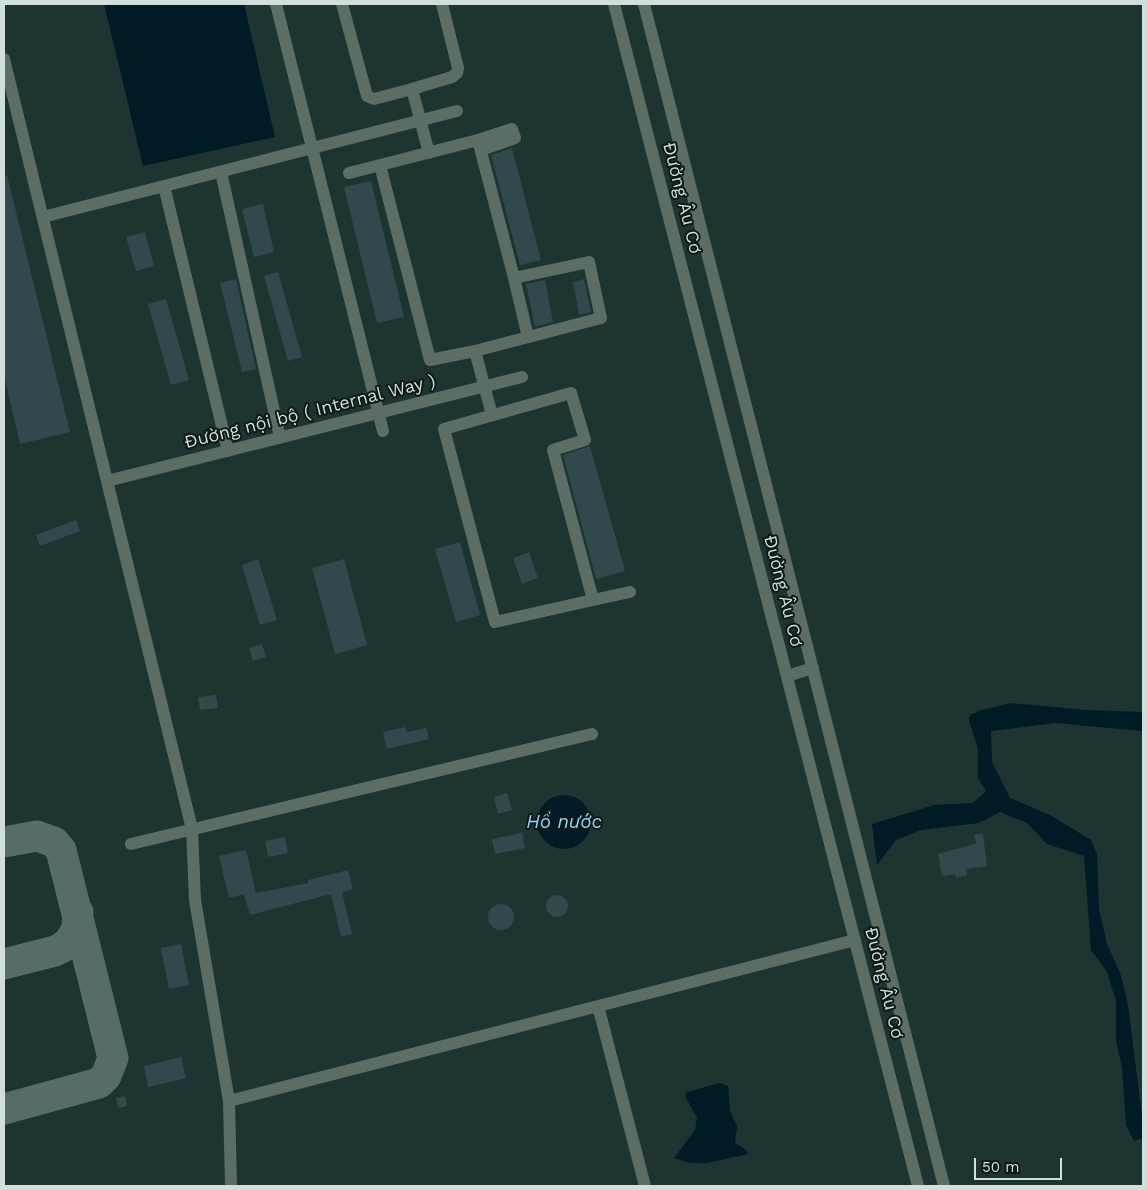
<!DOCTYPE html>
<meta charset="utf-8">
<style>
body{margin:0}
#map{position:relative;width:1147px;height:1190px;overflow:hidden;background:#1d3431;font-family:"Work Sans",sans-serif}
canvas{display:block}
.frame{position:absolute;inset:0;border:5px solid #d0dedc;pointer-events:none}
.scale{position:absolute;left:974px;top:1158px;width:88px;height:22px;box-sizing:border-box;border:2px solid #d0dedc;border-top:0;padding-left:6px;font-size:15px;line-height:18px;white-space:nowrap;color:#d0dedc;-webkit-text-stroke:4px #0f1918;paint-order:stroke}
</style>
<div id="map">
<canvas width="1147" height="1190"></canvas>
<div class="frame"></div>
<div class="scale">50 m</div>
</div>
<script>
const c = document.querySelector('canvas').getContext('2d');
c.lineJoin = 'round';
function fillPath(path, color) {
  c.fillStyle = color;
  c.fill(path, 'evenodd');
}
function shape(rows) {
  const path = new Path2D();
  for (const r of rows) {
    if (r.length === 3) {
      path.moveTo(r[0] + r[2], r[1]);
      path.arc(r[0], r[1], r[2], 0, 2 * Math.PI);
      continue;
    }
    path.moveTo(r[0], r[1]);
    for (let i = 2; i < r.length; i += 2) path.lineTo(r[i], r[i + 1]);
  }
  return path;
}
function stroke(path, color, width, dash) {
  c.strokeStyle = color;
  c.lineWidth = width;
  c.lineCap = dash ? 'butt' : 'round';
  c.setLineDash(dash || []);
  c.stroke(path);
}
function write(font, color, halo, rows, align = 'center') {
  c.font = font + ' "Work Sans",sans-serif';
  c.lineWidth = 4;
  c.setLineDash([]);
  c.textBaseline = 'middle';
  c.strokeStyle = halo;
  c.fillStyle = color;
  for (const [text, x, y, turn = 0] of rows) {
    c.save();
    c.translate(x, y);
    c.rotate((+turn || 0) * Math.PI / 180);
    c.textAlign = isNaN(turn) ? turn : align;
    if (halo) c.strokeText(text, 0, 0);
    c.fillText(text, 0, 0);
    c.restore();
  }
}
const water = shape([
 [104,4,244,4,275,137,143,166],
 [1011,703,1085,710,1143,712,1143,731,1055,723,991,731,992,762,1010,798,1050,815,1091,840,1097,854,1099,909,1107,944,1121,975,1128,1005,1143,1123,1143,1143,1141,1138,1134,1141,1126,1125,1122,1068,1116,1041,1116,1001,1107,972,1091,950,1084,856,1047,844,1027,823,1000,812,979,823,921,830,896,840,877,865,872,824,934,805,973,803,986,791,978,778,977,711],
 [564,822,27],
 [720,1083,728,1086,730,1111,737,1126,735,1143,745,1149,748,1154,707,1163,691,1163,674,1158,695,1130,697,1118,685,1096,687,1092]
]);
const canal = shape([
 [982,742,975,719,993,719]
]);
const taxiway = shape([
 [4,842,37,836,54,842,61,850,113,1058,106,1076,99,1083,4,1109],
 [4,964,55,951,63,947,69,942,77,929,78,912]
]);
const building = shape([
 [512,148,541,260,520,265,491,155],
 [7,175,70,432,20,444,4,375,4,176],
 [371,181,404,317,377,323,344,187],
 [263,204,274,252,254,257,242,209],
 [145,232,154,266,136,271,126,237],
 [278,272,302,357,288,361,264,276],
 [236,279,256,369,242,372,220,283],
 [584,279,591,312,579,315,573,282],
 [545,280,553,322,535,327,526,284],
 [166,299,189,380,171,385,148,304],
 [590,446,625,571,596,579,563,455],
 [76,520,80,531,40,546,36,535],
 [460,542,480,615,456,622,435,549],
 [529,552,538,578,522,584,513,558],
 [258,559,277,620,260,625,242,565],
 [344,559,367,645,335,654,312,568],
 [262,644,266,657,253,661,249,648],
 [216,695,218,708,200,710,198,697],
 [405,727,407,732,426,728,429,739,387,749,383,732],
 [507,793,512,810,498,814,494,797],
 [522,833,525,848,495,854,492,839],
 [983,833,987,866,966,869,967,875,956,878,955,874,942,876,938,854,978,843,976,843,974,835],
 [285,837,288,853,268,857,265,841],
 [246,850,256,893,308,883,308,880,348,870,353,889,342,892,352,934,341,937,331,894,250,915,244,894,229,898,219,856],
 [557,906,11],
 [501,917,13],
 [181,944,189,985,169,989,161,948],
 [181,1057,186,1078,148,1087,144,1066],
 [125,1096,127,1106,118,1108,116,1098]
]);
const minor = shape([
 [276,4,383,431],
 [342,4,367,96,374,99,412,89],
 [614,4,918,1186],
 [644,4,944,1186],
 [4,59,192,829,195,900,229,1101,855,940],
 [481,150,515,138,512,129,478,140,514,278,589,262,601,318,475,351,492,415],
 [429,153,412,89,452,77,457,73,458,68,442,4],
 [380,165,430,360,475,351],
 [221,172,280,438],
 [349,173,478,140],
 [164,186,228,451],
 [43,217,457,111],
 [514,278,528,337],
 [571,393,585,440,553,450,593,600,495,622,444,429,571,393],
 [107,481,522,377],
 [593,600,630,592],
 [787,676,813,668],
 [131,844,592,734],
 [598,1006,645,1186],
 [229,1101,231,1186]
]);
const streetNames = [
 ["Đường Âu Cơ",682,198,76],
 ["Đường nội bộ ( Internal Way )",310,412,-14],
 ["Đường Âu Cơ",783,591,76],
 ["Đường Âu Cơ",884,983,76]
];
const waterNames = [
 ["Hồ nước",564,822]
];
fillPath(water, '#001a26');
stroke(canal, '#001a26', 12);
stroke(taxiway, '#576b68', 31);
fillPath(building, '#31494c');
stroke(minor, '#5c6d65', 12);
write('18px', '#d0dedc', '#0f1918', streetNames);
write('italic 19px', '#8ed6f5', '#0f1918', waterNames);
</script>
